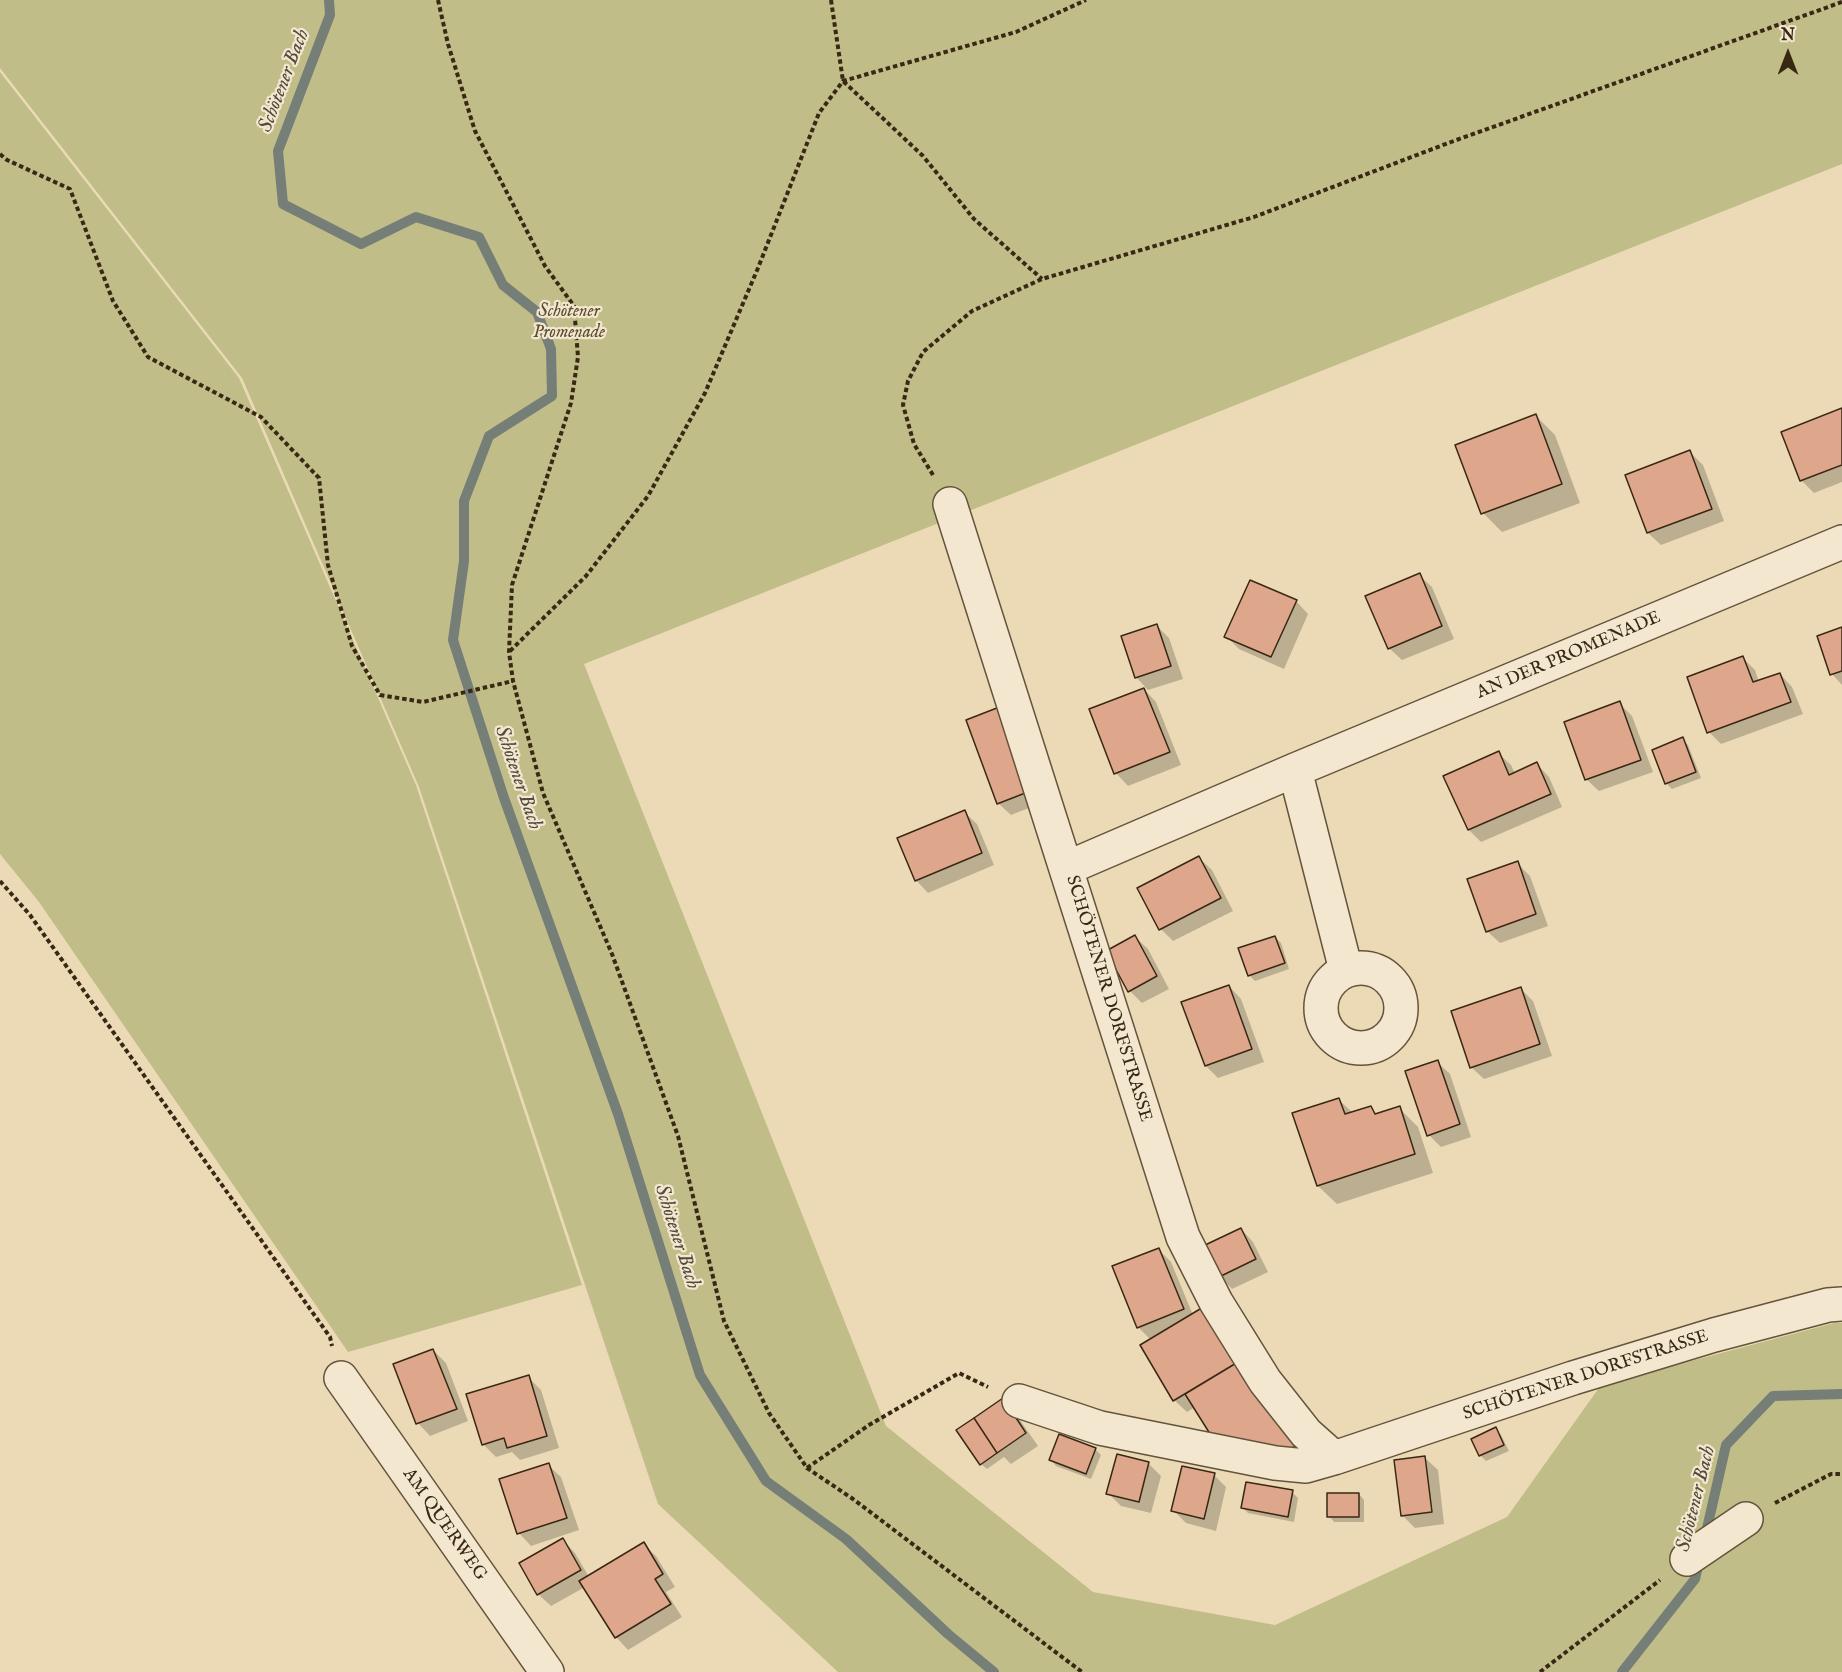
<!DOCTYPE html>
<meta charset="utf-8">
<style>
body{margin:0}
#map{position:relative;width:1842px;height:1672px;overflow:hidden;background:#ecdab6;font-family:"IM FELL English",serif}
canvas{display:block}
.north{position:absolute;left:1758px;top:24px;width:60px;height:60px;-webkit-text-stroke:4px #f3e7d0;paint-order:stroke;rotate:0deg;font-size:16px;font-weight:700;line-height:24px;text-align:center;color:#382814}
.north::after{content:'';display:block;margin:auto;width:21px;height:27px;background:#382814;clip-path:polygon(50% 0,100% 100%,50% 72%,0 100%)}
</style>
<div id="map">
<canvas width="1842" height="1672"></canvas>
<div class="north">N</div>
</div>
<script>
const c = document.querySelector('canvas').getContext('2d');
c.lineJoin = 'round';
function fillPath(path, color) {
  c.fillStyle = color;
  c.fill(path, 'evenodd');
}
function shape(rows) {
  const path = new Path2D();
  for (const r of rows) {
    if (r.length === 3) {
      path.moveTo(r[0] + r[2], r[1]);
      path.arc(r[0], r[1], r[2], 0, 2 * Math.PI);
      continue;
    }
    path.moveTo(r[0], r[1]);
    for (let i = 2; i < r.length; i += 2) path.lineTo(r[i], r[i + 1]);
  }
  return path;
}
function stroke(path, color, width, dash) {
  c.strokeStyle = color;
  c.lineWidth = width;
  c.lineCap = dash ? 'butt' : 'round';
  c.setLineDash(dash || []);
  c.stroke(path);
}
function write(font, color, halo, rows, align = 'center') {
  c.font = font + ' "IM FELL English",serif';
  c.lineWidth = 4.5;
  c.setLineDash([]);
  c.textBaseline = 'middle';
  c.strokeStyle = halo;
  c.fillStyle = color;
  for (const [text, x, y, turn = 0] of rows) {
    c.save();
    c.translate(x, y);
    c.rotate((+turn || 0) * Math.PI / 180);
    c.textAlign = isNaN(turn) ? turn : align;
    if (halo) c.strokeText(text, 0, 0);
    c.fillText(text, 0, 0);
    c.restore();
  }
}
const green = shape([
 [0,0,1842,0,1842,164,584,664,886,1426,1093,1592,1275,1625,1507,1517,1601,1385,1834,1323,1842,1323,1842,1672,838,1672,658,1504,419,787,242,378,0,68],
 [0,72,239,378,416,785,582,1285,348,1352,39,902,0,854]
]);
const shadow = shape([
 [1842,410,1842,482,1814,493,1801,480,1783,432],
 [1536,416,1555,435,1580,503,1502,532,1483,513],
 [1690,452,1703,465,1724,521,1661,545,1648,533],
 [1419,575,1432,587,1454,639,1402,660,1389,648],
 [1296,601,1308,614,1284,669,1239,649,1226,636],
 [1157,626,1169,638,1183,679,1148,690,1136,677],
 [1842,629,1842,685,1832,674],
 [1743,658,1755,670,1759,682,1780,674,1792,687,1803,714,1721,744,1709,732],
 [1144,689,1156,702,1181,765,1128,786,1116,773],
 [1619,703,1632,716,1653,772,1599,791,1586,779],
 [968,720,1044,802,1011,815,998,803],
 [1682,739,1688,745,1701,778,1672,789,1666,783],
 [1498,753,1511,765,1515,774,1537,764,1549,777,1562,807,1481,842,1469,830],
 [964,812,977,824,994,865,928,893,916,880],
 [1199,858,1212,870,1233,911,1173,941,1161,929],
 [1517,863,1530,876,1548,926,1500,943,1487,931],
 [1135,937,1148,949,1169,989,1142,1003,1130,991],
 [1275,937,1281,943,1289,969,1255,981,1249,975],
 [1229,986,1241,999,1264,1062,1218,1078,1206,1066],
 [1521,989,1533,1001,1552,1056,1484,1079,1471,1067],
 [1437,1062,1450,1074,1471,1137,1441,1147,1429,1135],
 [1339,1100,1353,1113,1371,1108,1378,1115,1399,1108,1418,1127,1433,1173,1337,1204,1318,1186],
 [1241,1229,1253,1242,1268,1272,1232,1289,1220,1276],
 [1158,1249,1171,1262,1193,1315,1250,1377,1306,1459,1195,1407,1187,1412,1174,1400,1151,1340,1138,1327],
 [433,1350,446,1363,468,1421,430,1436,418,1423],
 [528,1377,541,1390,559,1448,520,1460,512,1452,496,1457,483,1444],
 [1015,1413,1038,1446,1011,1464,1004,1457,987,1469,981,1464],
 [1496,1429,1501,1435,1509,1451,1486,1461,1480,1455],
 [1095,1449,1101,1455,1091,1479,1056,1466,1051,1460],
 [1425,1458,1438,1470,1444,1524,1415,1528,1402,1515],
 [1148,1463,1161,1476,1151,1513,1121,1506,1108,1493],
 [548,1465,561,1477,579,1530,531,1546,519,1533,501,1480],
 [1214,1475,1226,1487,1216,1531,1186,1523,1173,1510],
 [1292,1492,1298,1498,1294,1522,1248,1513,1243,1508],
 [1359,1494,1364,1500,1364,1522,1334,1522,1329,1516],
 [563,1540,575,1553,589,1577,643,1544,656,1556,675,1587,666,1592,682,1617,628,1650,616,1637,585,1587,551,1606,538,1594]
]);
const stream = shape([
 [329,0,330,15,278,151,283,204,361,244,416,217,479,237,503,285,537,312,551,349,552,396,489,436,464,501,464,561,453,640,504,798,618,1114,700,1375,766,1481,846,1539,948,1634,994,1672],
 [1705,1537,1726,1445,1773,1396,1842,1394],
 [1622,1672,1695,1579,1700,1558]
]);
const building = shape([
 [1842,408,1842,465,1800,481,1781,432,1842,408],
 [1536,414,1562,484,1481,514,1455,445,1536,414],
 [1690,450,1712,509,1647,533,1625,475,1690,450],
 [1420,573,1442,626,1388,649,1365,596,1420,573],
 [1250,580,1297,600,1271,657,1224,637,1250,580],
 [1157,624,1171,666,1135,678,1121,636,1157,624],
 [1842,627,1842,671,1830,675,1817,636,1842,627],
 [1743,656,1753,682,1780,673,1791,702,1707,733,1687,677,1743,656],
 [1144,688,1170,752,1114,774,1089,709,1144,688],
 [1620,701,1641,760,1585,780,1564,722,1620,701],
 [1002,706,1033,790,997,804,966,720,1002,706],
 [1683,737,1696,772,1665,784,1652,750,1683,737],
 [1499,751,1509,775,1537,762,1551,794,1468,830,1443,776,1499,751],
 [965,810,982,853,915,881,897,838,965,810],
 [1199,856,1221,898,1159,930,1137,888,1199,856],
 [1518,861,1536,914,1486,932,1467,879,1518,861],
 [1135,935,1157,976,1128,992,1106,951,1135,935],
 [1275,936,1285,963,1248,976,1238,948,1275,936],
 [1229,985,1252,1049,1205,1066,1181,1002,1229,985],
 [1521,987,1540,1044,1470,1068,1451,1011,1521,987],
 [1438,1060,1460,1124,1427,1136,1405,1071,1438,1060],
 [1339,1098,1345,1114,1371,1106,1375,1114,1400,1106,1415,1154,1317,1186,1292,1113,1339,1098],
 [1241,1228,1256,1259,1219,1277,1203,1246,1241,1228],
 [1159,1248,1184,1309,1137,1328,1112,1266,1159,1248],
 [1205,1306,1238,1362,1173,1401,1140,1345,1205,1306],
 [433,1349,457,1409,416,1424,393,1364,433,1349],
 [1238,1362,1295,1446,1286,1453,1212,1437,1185,1394,1238,1362],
 [529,1375,547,1436,507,1448,504,1438,482,1445,466,1394,529,1375],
 [1003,1398,1026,1433,997,1453,974,1418,1003,1398],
 [974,1418,997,1453,980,1465,956,1430,974,1418],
 [1496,1427,1504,1445,1479,1456,1471,1439,1496,1427],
 [1059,1434,1096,1448,1086,1474,1049,1460,1059,1434],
 [1117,1454,1149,1462,1139,1502,1106,1494,1117,1454],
 [1425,1456,1432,1512,1401,1516,1394,1460,1425,1456],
 [549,1463,567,1518,517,1534,499,1479,549,1463],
 [1182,1466,1215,1473,1204,1519,1171,1511,1182,1466],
 [1246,1482,1293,1490,1288,1517,1241,1508,1246,1482],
 [1327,1493,1359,1493,1359,1517,1327,1517,1327,1493],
 [563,1538,581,1570,537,1595,519,1563,563,1538],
 [644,1542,663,1574,655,1579,671,1604,615,1638,579,1581,644,1542]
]);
const path = shape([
 [438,0,448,44,475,131,545,266,574,306,578,357,571,403,512,585,509,652,513,681,543,793,612,954,678,1136,724,1321,769,1413,807,1468,853,1499,1082,1672],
 [831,0,843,81,923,156,974,219,1042,279],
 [0,154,7,160,70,189,113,301,148,357,261,417,319,478,328,565,352,646,380,695,423,702,513,681],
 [933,475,914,444,903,405,908,381,923,352,972,311,1042,279,1254,217,1451,142,1842,2],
 [510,651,586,576,648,496,705,393,758,268,819,113,843,81,1016,32,1086,0],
 [0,881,30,915,330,1337,332,1346],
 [807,1468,869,1425,959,1373,988,1387],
 [1775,1503,1831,1474,1842,1474],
 [1540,1672,1660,1580]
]);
const minor = shape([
 [950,504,1183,1237,1216,1302,1265,1381,1306,1433,1334,1458],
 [1295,770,1346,970],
 [1067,868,1295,770,1842,542],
 [1361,1008,40],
 [341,1378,547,1672],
 [1019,1401,1100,1428,1275,1463,1306,1466,1334,1458,1573,1378,1714,1335,1828,1305,1842,1304],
 [1687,1559,1746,1519]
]);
const parkNames = [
 ["Schötener",569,312],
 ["Promenade",569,333]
];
const streetNames = [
 ["AN DER PROMENADE",1569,656,-23],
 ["SCHÖTENER DORFSTRASSE",1108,999,73],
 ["SCHÖTENER DORFSTRASSE",1586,1376,-18],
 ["AM QUERWEG",444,1525,55]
];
const waterNames = [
 ["Schötener Bach",285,81,-69],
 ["Schötener Bach",517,778,71],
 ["Schötener Bach",676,1237,72],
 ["Schötener Bach",1697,1499,-76]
];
fillPath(green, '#c0bd88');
fillPath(shadow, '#0003');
stroke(stream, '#767e78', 10);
fillPath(building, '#dea78b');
stroke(building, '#382814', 1.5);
stroke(minor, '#65543c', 36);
stroke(path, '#382814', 4, [4.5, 3]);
stroke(minor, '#f3e7d0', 33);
write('italic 18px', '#5a4d31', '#f3e7d0', parkNames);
write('18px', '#382814', '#f3e7d0', streetNames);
write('italic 20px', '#524c3e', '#f3e7d0', waterNames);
</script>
